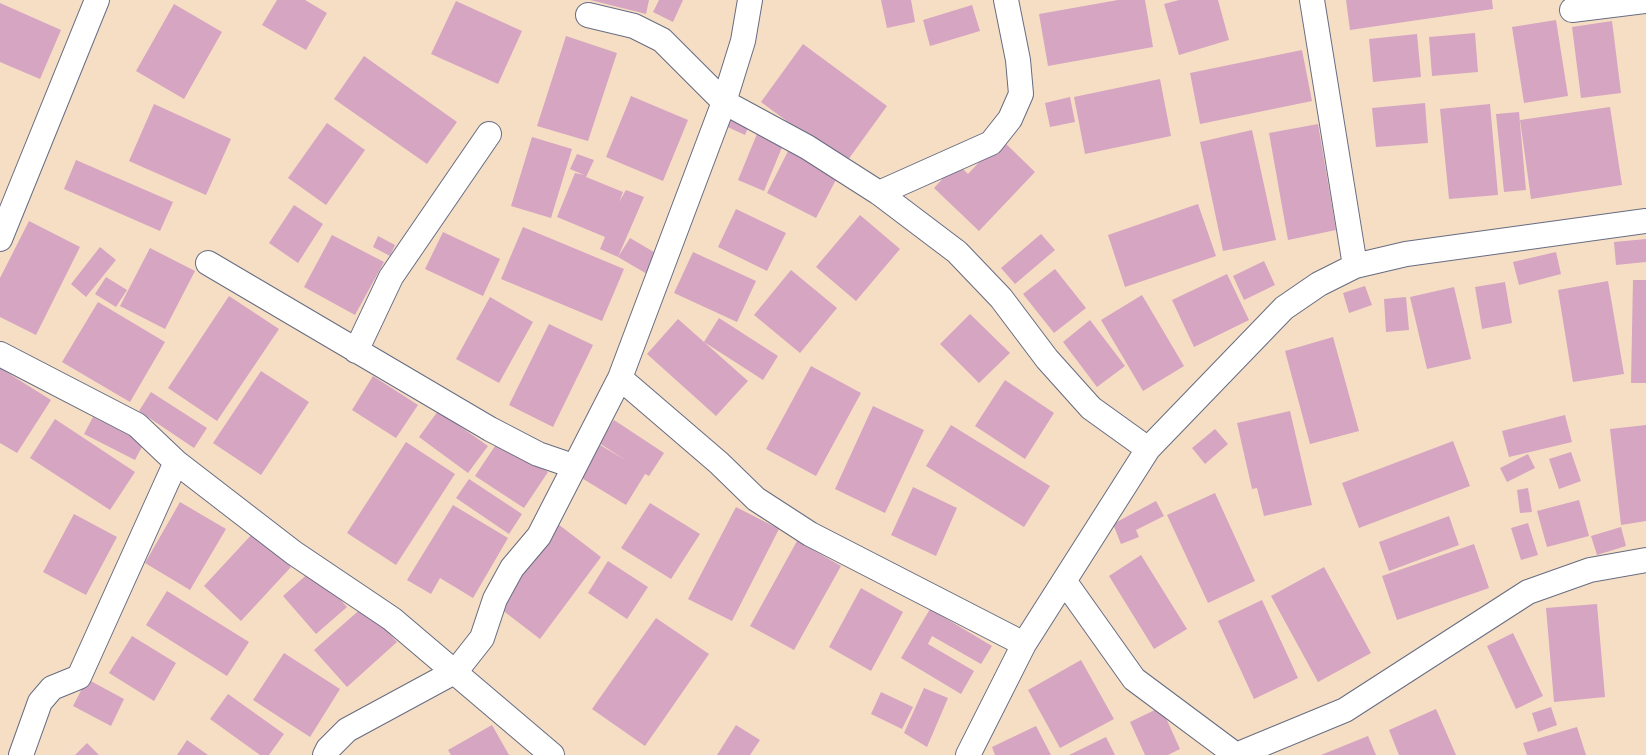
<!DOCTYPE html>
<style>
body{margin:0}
canvas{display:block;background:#f5dec4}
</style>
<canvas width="1646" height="755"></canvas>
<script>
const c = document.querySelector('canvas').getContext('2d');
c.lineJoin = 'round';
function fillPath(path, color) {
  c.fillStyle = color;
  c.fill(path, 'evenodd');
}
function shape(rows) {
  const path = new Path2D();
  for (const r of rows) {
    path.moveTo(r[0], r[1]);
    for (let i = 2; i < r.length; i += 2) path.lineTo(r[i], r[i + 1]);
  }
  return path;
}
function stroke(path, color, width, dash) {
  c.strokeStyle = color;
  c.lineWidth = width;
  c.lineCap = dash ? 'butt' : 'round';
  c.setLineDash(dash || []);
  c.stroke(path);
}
const building = shape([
 [277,0,305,0,327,13,306,50,262,25],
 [590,0,649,0,646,14],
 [659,0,683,0,673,22,653,12],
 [881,0,911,0,915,22,887,28],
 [1118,0,1145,0,1153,47,1048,66,1039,14],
 [1179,0,1218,0,1229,40,1179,55,1164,4],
 [1346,0,1492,0,1493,9,1350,30],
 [456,1,522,31,498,84,431,54],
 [0,3,61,30,40,79,0,62],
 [174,4,222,32,184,99,136,71],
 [972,5,980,31,930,46,923,20],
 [1556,20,1568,96,1524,103,1512,27],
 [1612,21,1621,93,1581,98,1572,27],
 [1475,33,1478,72,1432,76,1429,37],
 [1417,34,1421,77,1373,82,1369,39],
 [566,36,617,53,588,141,537,126],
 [803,44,887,106,845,164,761,102],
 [1302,50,1312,101,1200,124,1190,73],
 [364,56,457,122,427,164,334,99],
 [1160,79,1171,136,1085,154,1074,97],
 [631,96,688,120,663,181,606,157],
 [1070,97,1075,122,1050,127,1045,103],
 [1425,103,1428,143,1376,147,1372,108],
 [154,104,231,139,206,195,129,161],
 [1490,104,1498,195,1449,199,1440,109],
 [1610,107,1622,185,1531,199,1520,120],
 [727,112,750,123,745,135,721,124],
 [1519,112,1526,190,1504,192,1496,114],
 [327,123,365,150,326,205,288,178],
 [1318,124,1336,230,1288,240,1269,133],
 [759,129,785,140,764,191,738,180],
 [1252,130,1276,240,1223,251,1200,142],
 [532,137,572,149,551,218,511,206],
 [1001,139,1035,172,979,231,934,188,957,163,968,174],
 [789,149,839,174,816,218,767,193],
 [577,154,594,160,586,177,623,192,619,202,626,190,644,197,618,257,600,249,605,237,557,217,575,173,584,175,570,169],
 [76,160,173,202,160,231,64,189],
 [1198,204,1216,256,1125,287,1108,235],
 [294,205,323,224,298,263,269,243],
 [736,209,786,233,767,271,718,247],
 [860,215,900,249,856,301,816,267],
 [29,221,80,247,36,335,0,317,0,278],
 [523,227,624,269,602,321,501,279],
 [443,232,500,259,483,296,425,269],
 [1041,234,1055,250,1015,284,1001,268],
 [332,235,384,262,355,315,304,287],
 [378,236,395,245,390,256,373,247],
 [630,238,659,255,647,274,618,257],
 [1646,239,1646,262,1616,265,1614,242],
 [100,247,116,260,86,297,71,284],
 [150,248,195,271,165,329,120,306],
 [693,252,756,281,737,322,674,293],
 [1556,252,1561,274,1519,285,1513,262],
 [1264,261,1275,285,1244,300,1233,276],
 [1055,269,1086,308,1054,333,1023,294],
 [791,270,837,308,800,353,754,315],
 [1227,274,1249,320,1194,347,1172,300],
 [106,277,127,290,116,307,95,294],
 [1633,280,1646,280,1646,383,1631,383],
 [1608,281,1624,374,1573,382,1558,290],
 [1505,282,1512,323,1482,329,1475,287],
 [1365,286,1372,305,1349,313,1343,293],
 [1454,287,1471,359,1427,369,1410,297],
 [1142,295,1184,366,1143,391,1101,320],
 [229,296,279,329,217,421,168,388],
 [490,297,533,322,499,383,456,359],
 [1406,297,1409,330,1386,332,1384,299],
 [98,302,165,342,130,402,62,362],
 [970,314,1010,353,979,383,940,344],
 [719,318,778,356,763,380,704,342,748,381,716,416,647,354,678,319,704,342],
 [1090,320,1125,366,1097,387,1063,342],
 [549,324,593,345,553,427,509,405],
 [1333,337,1359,431,1310,444,1285,351],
 [811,366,861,393,816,476,766,449],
 [0,368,51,400,17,453,0,443],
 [261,371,309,402,261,475,213,443],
 [373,376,418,405,396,438,352,410],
 [1005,380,1054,413,1025,459,975,426],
 [151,392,207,428,194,448,139,411],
 [873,406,924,430,885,513,835,489],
 [438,411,488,446,468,473,419,437],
 [1290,411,1312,505,1264,516,1257,488,1252,489,1237,423],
 [1565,415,1572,442,1509,457,1502,431],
 [93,417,144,443,135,460,84,434],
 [55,419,135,472,110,510,30,458],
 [614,420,664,453,649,476,645,474,626,505,580,477,600,445,627,461,599,443],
 [951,425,1050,486,1024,527,926,466],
 [1646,425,1646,521,1621,525,1610,429],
 [1215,429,1228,444,1205,464,1192,448],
 [499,440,548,472,524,508,475,476],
 [1453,441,1470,486,1359,528,1342,483],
 [406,442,455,474,396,565,347,533],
 [1571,452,1581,481,1559,489,1549,459],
 [1528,454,1535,468,1507,482,1500,468],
 [469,479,522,514,509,534,456,498],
 [913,487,957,508,936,556,891,535],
 [1528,488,1532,512,1520,513,1517,490],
 [1215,493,1255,581,1208,603,1167,515],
 [1579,500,1589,536,1547,547,1537,511],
 [1156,501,1164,516,1136,530,1139,537,1121,544,1113,524],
 [180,502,226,529,190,590,145,563],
 [650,503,700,534,671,579,621,548],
 [453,505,508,538,473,598,440,578,431,594,407,580],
 [736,507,779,529,732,621,688,599],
 [74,514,117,537,86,595,43,572],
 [1449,516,1459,545,1389,571,1379,542],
 [1528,523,1538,555,1521,560,1511,528],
 [558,524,601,557,540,639,497,606],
 [1621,527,1626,546,1597,555,1591,536],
 [253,533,291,567,241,621,204,586],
 [797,541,841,566,794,650,750,626],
 [1474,544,1489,588,1397,620,1382,576],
 [1141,555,1187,629,1154,649,1109,576],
 [608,561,648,587,627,619,588,593],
 [1324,567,1371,653,1318,682,1271,596],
 [313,569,347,607,316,634,283,596],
 [861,588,903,612,871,671,829,647],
 [167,591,249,642,227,676,146,625],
 [1262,600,1298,678,1254,699,1218,621],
 [1597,604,1605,697,1554,702,1546,608],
 [364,606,397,642,347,687,314,650],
 [930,609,992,646,981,664,932,636,928,644,974,671,961,694,901,658],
 [656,618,709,654,645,746,592,709],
 [1513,633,1543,696,1516,709,1487,646],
 [132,636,176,663,154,701,109,673],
 [284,653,340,689,310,737,253,700],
 [1081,660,1114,719,1060,748,1028,690],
 [87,679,124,699,111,726,73,706],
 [924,688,948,698,927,747,904,733],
 [881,692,913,707,902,729,871,714],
 [228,694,284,734,269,755,260,755,210,719],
 [1161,707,1180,749,1168,755,1145,755,1130,722],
 [1551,707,1557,725,1538,732,1532,713],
 [1436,709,1456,755,1399,755,1389,730],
 [492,725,509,755,451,755,448,750],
 [736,725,760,740,750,755,717,755],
 [1036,726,1051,755,995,755,992,747],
 [1577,727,1586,755,1527,755,1523,743],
 [1368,736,1376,755,1321,755],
 [1106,737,1115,755,1069,755],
 [187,740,208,755,177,755],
 [87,743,99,755,75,755]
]);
const street = shape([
 [1312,0,1355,266],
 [1572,10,1646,1],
 [588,15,634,26,662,40,724,102,807,147,879,193,957,252,1001,298,1047,359,1091,408,1148,449],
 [879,193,991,143,1010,119,1021,94,1018,60,1006,0],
 [0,239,97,0],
 [208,263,490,429,538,454,573,466],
 [356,351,391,277,489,134],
 [0,354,137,425,176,462,294,553,392,619,552,755],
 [620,378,719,463,756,499,810,534,1024,644],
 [1065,582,1134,679,1236,755,1345,710,1528,592,1590,570,1646,560],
 [21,755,40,702,52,688,79,677,176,462],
 [325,755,328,749,347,730,456,671,482,638,495,599,512,568,539,536,620,378,724,102,743,41,750,0],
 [968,755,1024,644,1148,449,1284,308,1319,284,1355,266,1406,254,1646,221]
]);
fillPath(building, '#d6a5c2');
stroke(street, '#676c82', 26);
stroke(street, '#fff', 24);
</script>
